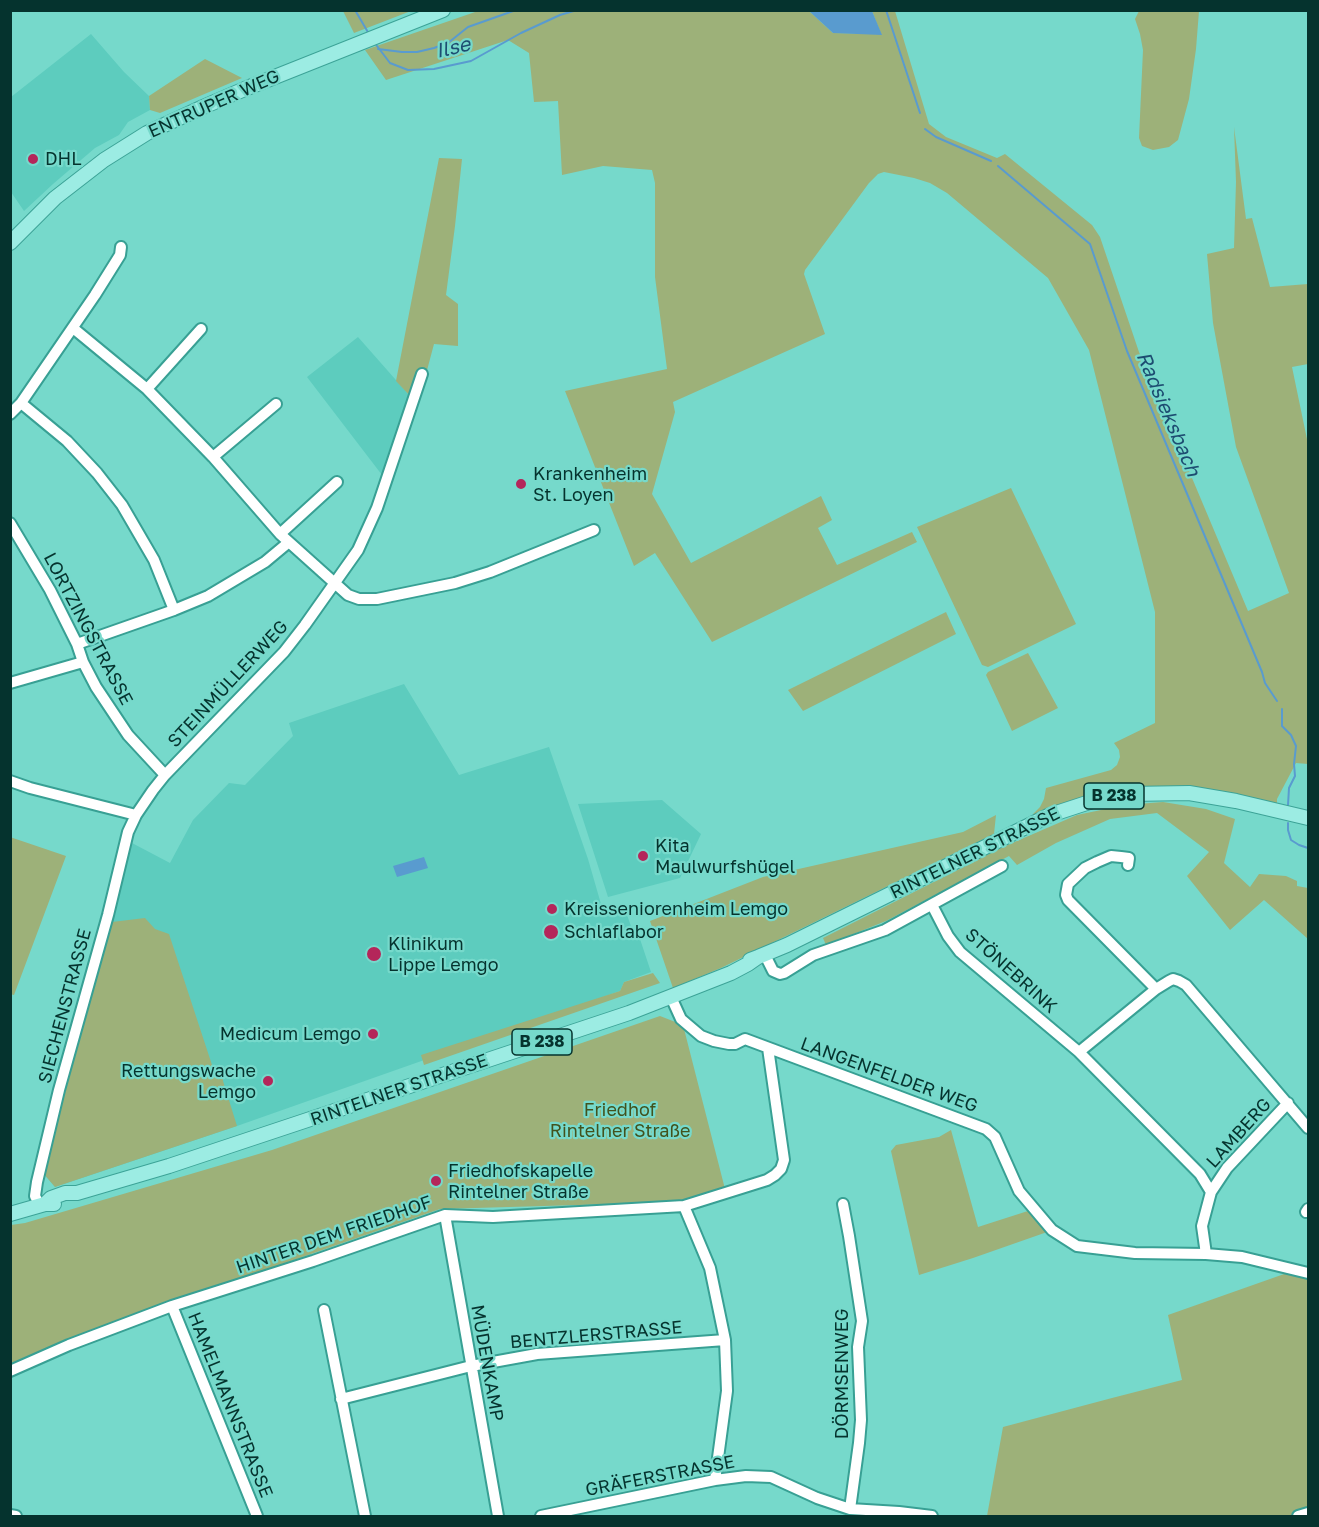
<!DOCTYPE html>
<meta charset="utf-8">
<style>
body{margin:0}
#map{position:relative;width:1319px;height:1527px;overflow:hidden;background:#76d9cb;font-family:"Golos Text",sans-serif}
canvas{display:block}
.frame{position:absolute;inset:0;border:12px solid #05332e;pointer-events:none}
</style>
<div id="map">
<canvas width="1319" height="1527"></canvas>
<div class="frame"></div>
</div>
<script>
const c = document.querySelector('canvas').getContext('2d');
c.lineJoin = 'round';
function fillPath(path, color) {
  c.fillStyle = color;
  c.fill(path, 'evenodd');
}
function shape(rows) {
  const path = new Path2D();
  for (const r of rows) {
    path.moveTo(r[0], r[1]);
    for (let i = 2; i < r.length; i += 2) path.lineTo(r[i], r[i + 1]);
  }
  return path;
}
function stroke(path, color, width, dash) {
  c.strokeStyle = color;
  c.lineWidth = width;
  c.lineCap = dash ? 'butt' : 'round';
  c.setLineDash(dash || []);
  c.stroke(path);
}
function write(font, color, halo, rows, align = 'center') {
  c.font = font + ' "Golos Text",sans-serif';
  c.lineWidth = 4.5;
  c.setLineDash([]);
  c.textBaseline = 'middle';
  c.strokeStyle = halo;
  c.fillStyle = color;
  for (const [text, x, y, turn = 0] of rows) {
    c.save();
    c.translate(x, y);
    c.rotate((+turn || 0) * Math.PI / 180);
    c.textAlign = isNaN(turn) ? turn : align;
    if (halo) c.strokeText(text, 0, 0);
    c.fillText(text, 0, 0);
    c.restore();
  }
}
const built = shape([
 [91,34,124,72,149,96,150,110,128,122,119,135,95,148,53,184,24,211,11,192,11,97],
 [358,337,410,396,382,475,307,377],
 [404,684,459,775,549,747,588,859,603,911,611,917,626,912,632,929,631,931,632,935,638,933,651,972,624,982,620,991,237,1126,55,1187,43,1173,112,922,132,843,170,863,193,820,229,783,245,785,293,736,289,723],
 [662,800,701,834,680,878,608,897,578,804]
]);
const green = shape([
 [343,11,411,11,354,33],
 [478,11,809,11,833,33,881,34,872,11,895,11,929,124,946,137,997,158,1005,154,1092,225,1100,237,1139,352,1248,611,1289,593,1236,447,1213,323,1207,254,1234,248,1236,182,1234,127,1246,219,1252,218,1270,287,1308,284,1308,364,1292,367,1308,444,1308,764,1296,763,1277,799,1277,805,1224,793,1172,786,1135,788,1033,816,1033,814,1040,807,1044,799,1046,788,1111,770,1117,765,1120,757,1119,750,1114,743,1155,723,1155,612,1089,350,1048,278,947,193,930,183,914,178,884,172,878,174,869,183,805,270,804,274,825,334,673,402,675,412,652,494,691,563,821,496,832,520,818,528,837,565,912,532,917,542,712,642,655,553,634,566,565,391,667,369,655,277,655,183,652,170,603,166,562,175,558,101,534,102,529,53,508,40,386,80,365,50],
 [1139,11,1199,11,1196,49,1189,99,1178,140,1169,147,1153,150,1142,146,1139,138,1143,50,1140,34,1135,19],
 [205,59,242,78,160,113,150,110,149,96],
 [439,158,462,159,455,226,446,295,458,304,458,346,434,344,426,374,416,374,410,396,396,381],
 [1011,488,1076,624,988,667,982,665,917,527],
 [946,612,956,634,803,711,788,690],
 [1028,653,1058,708,1012,731,986,675,988,672],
 [1163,802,1206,809,1235,819,1224,863,1250,887,1259,874,1286,876,1297,881,1297,886,1308,888,1308,939,1264,900,1230,930,1187,876,1209,852,1157,813,1110,819,1056,843,1017,865,1009,856,886,921,826,945,823,938,1003,847,1077,815,1125,805],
 [996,815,994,834,721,968,673,988,650,921,763,877,963,832],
 [10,837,66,856,14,995,10,994],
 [145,918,155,929,169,934,212,1065,223,1071,223,1081,237,1126,55,1187,43,1173,112,922],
 [653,973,660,983,424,1065,421,1055,620,991,624,982],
 [660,1016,683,1025,725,1189,683,1202,440,1209,93,1330,11,1366,11,1225,25,1223,272,1150],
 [951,1130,978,1227,1031,1210,1050,1231,973,1258,919,1275,891,1151,896,1145,939,1137],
 [1287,1273,1308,1278,1308,1511,1293,1516,987,1516,1003,1427,1112,1398,1182,1380,1168,1315]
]);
const water = shape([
 [809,11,872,11,882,35,833,33],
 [424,857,428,868,397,877,393,866]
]);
const stream = shape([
 [355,10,369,34],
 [886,10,920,113],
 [374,42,390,63,408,70,434,69,471,61,521,33,560,15,577,10],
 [378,49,402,52,417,52,434,48,448,43,468,27,516,10],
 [925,129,936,137,991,161],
 [998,166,1090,244,1127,351,1262,672,1265,683,1277,701],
 [1282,709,1282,726,1291,735,1296,746,1294,764,1295,776,1289,788,1288,805],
 [1288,823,1288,830,1291,840,1299,845,1308,848]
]);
const minor = shape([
 [73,328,147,389,213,457,280,534,348,595,359,599,377,599,455,583,490,572,594,530],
 [147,389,201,329],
 [21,403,67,441,97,473,122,505,154,560,174,610],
 [10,414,21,403,95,295,120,255,121,247],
 [213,457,276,404],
 [10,523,50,590,77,644,83,662,96,687,128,735,165,775],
 [280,534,337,482],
 [77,644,174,610,208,596,265,562,289,542],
 [10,683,83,662],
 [10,781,30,788,136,815],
 [1128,865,1129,858,1121,857,1111,856,1097,862,1085,868,1068,884,1066,895,1068,900,1156,989],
 [932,905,948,936,960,952,1079,1052,1200,1174,1211,1192],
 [765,955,773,971,780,974,784,973,813,955,885,930,1002,866],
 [671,997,681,1019,701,1036,714,1041,729,1044,735,1044,745,1039,986,1129,995,1137,1019,1191,1052,1230,1077,1246,1135,1253,1206,1254,1242,1257,1308,1273],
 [1079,1052,1156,989,1169,981,1173,979,1179,981,1186,985,1308,1128],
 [843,1204,849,1236,862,1321,858,1347,861,1420,859,1443,850,1509],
 [40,1206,35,1196,37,1182,59,1090,108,915,128,832,136,815,153,790,165,775,284,652,305,625,358,550,377,508,422,374],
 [684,1206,710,1268,725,1340,727,1391,715,1480],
 [1306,1212,1308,1209],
 [445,1215,498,1516],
 [1206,1254,1202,1226,1211,1192,1227,1168,1288,1103],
 [172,1306,257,1516],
 [324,1310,365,1516],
 [10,1371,69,1345,172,1306,313,1261,445,1215,493,1217,684,1206,767,1180,775,1175,781,1169,784,1160,768,1048],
 [341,1399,471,1366,537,1354,725,1340],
 [10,1515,16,1516],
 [541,1516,715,1480,746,1476,771,1477,817,1498,850,1509,899,1512,932,1516],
 [1298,1516,1308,1513]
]);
const major = shape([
 [10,243,55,198,104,160,147,133,203,107,247,88,443,10],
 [750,960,758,957,787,945,1050,815,1102,798,1129,794,1189,793,1236,801,1308,818],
 [45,1204,51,1198,65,1193,77,1193,169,1166,629,1013,731,973,748,964,758,957],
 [10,1214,45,1204,54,1204]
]);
const markers = [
 [33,159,6,"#b4265a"],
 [521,484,6,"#b4265a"],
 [643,856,6,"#b4265a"],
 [552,909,6,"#b4265a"],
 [551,932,8,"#b4265a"],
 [374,954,8,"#b4265a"],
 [373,1034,6,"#b4265a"],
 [268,1081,6,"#b4265a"],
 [436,1181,6,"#b4265a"]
];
const shields = [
 [1114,796,60],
 [542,1042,60]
];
const shieldNames = [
 ["B 238",1114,796],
 ["B 238",542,1042]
];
const streetNames = [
 ["ENTRUPER WEG",214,104,-24],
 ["LORTZINGSTRASSE",88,629,62],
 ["STEINMÜLLERWEG",228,684,-47],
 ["RINTELNER STRASSE",975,853,-26],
 ["STÖNEBRINK",1011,971,42],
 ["SIECHENSTRASSE",65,1006,-75],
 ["LANGENFELDER WEG",889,1075,20],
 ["RINTELNER STRASSE",399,1090,-19],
 ["LAMBERG",1239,1133,-48],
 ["HINTER DEM FRIEDHOF",334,1235,-19],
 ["BENTZLERSTRASSE",596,1335,-5],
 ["MÜDENKAMP",487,1363,80],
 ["DÖRMSENWEG",842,1374,-90],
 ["HAMELMANNSTRASSE",230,1405,68],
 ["GRÄFERSTRASSE",660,1476,-11]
];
const poiNames = [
 ["DHL",45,159],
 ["Krankenheim",533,474],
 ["St. Loyen",533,495],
 ["Kita",655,846],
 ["Maulwurfshügel",655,867],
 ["Kreisseniorenheim Lemgo",564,909],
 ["Schlaflabor",564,932],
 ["Klinikum",388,944],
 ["Lippe Lemgo",388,965],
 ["Medicum Lemgo",361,1034,"right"],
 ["Rettungswache",256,1071,"right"],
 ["Lemgo",256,1092,"right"],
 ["Friedhofskapelle",448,1171],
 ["Rintelner Straße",448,1192]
];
const parkNames = [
 ["Friedhof",620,1110],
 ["Rintelner Straße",620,1131]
];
const waterNames = [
 ["Ilse",453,48,-13],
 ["Radsieksbach",1168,414,67]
];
fillPath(built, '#5dccbe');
fillPath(green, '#9db179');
fillPath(water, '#599bcf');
stroke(stream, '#599bcf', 2);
stroke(minor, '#38a094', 14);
stroke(major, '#3ca397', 16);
stroke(minor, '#fff', 10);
stroke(major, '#9cece3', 14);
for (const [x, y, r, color] of markers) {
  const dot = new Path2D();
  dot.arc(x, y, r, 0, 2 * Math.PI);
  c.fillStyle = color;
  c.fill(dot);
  stroke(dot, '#76d9cb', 2);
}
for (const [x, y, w] of shields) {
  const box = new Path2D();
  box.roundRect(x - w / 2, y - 13, w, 26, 4.5);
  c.fillStyle = '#76d9cb';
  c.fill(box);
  stroke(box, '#05332e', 1.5);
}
write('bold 16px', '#05332e', null, shieldNames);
write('18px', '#05332e', '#76d9cb', streetNames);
write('18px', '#05332e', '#76d9cb', poiNames, 'left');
write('18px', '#42521d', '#76d9cb', parkNames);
write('italic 20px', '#1d4d71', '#76d9cb', waterNames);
</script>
